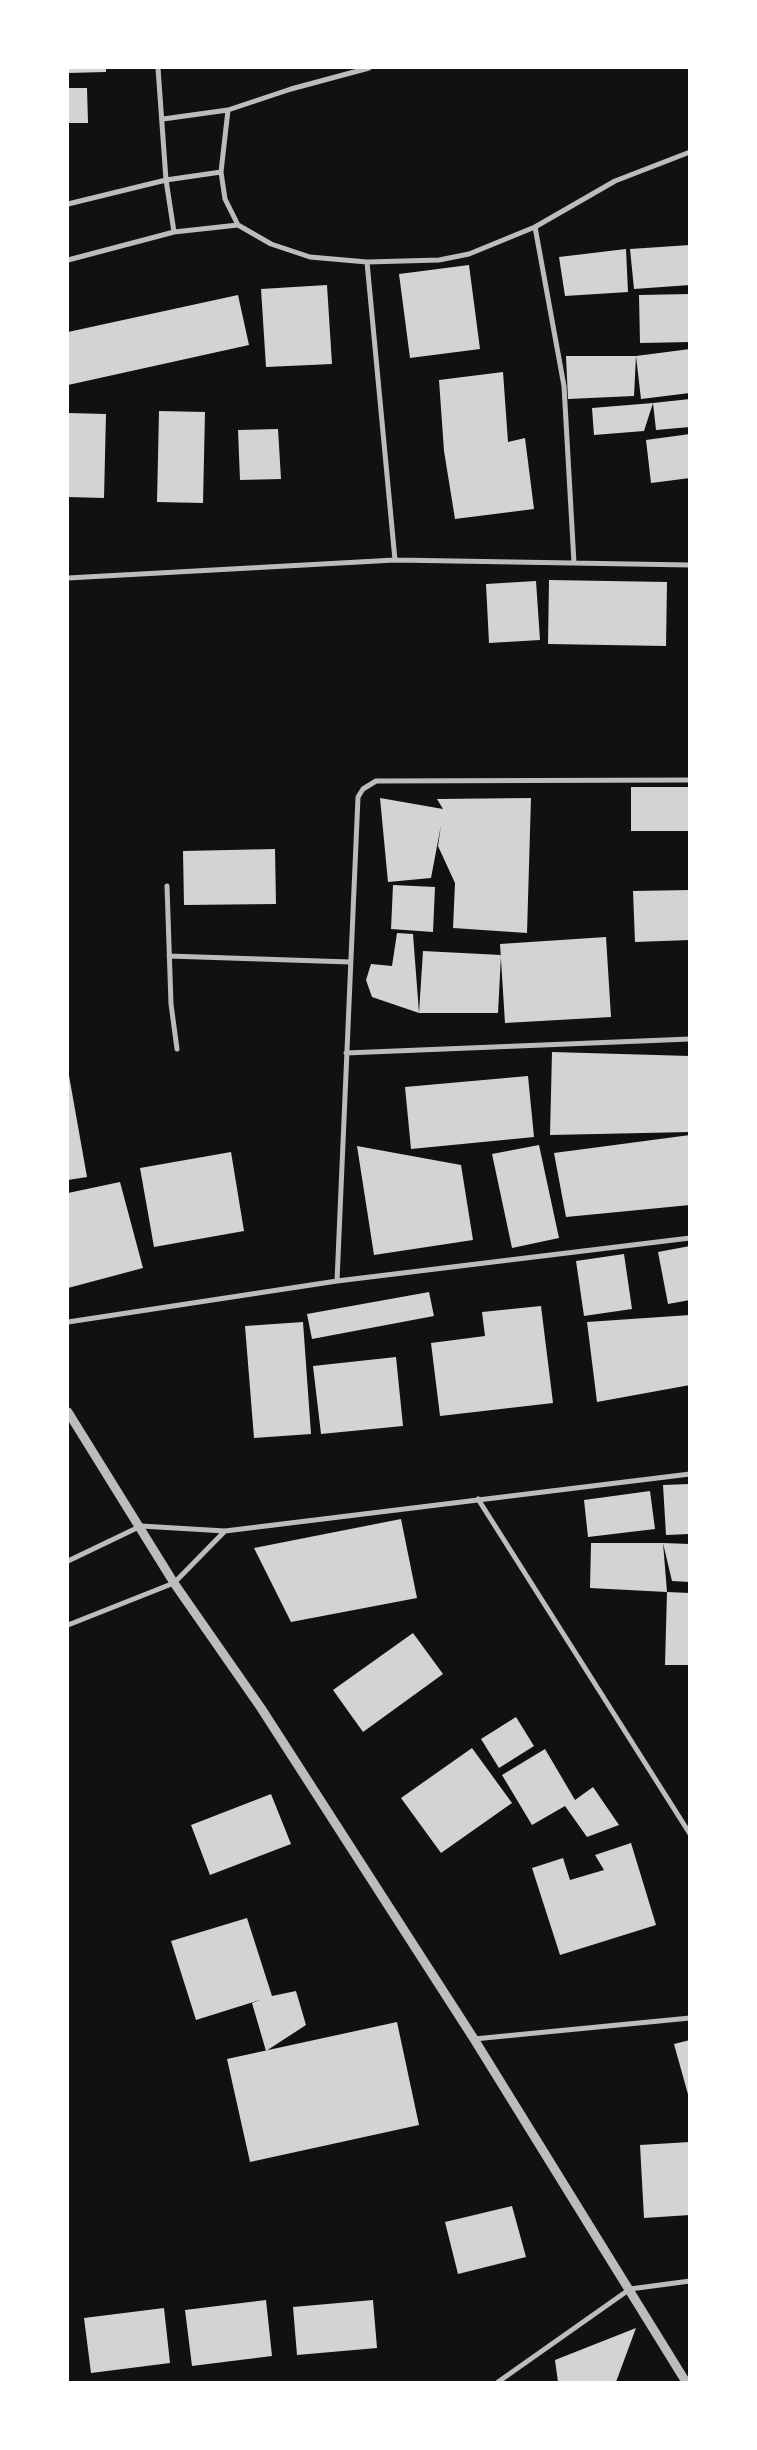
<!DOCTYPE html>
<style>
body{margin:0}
#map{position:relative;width:757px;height:2450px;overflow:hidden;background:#111;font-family:Arial,sans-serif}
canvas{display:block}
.frame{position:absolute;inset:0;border:69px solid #fff;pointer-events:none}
</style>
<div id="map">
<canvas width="757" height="2450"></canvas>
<div class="frame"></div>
</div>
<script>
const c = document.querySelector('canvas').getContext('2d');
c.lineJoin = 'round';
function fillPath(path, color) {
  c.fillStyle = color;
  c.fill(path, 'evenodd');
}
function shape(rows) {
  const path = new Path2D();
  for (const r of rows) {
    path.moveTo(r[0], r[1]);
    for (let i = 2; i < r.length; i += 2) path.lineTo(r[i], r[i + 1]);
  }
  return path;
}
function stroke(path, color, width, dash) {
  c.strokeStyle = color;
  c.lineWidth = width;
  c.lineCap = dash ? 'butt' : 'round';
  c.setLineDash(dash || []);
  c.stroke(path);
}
const building = shape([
 [68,68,106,68,106,72,68,73],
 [68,88,87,88,88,123,68,123],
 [690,245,690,285,634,289,630,249],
 [626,249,628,292,565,296,559,257],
 [469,265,480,349,410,358,399,274],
 [327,285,332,364,266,367,261,289],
 [690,294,690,342,640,343,639,295],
 [238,295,249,345,68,385,68,332],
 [690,349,690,393,641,399,636,356,634,396,568,399,566,356,636,356],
 [503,372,508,442,525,438,534,509,455,519,444,451,439,380],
 [690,399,690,427,656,430,653,403],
 [653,403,644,431,594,435,592,408],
 [159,411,205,412,203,503,157,502],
 [68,413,106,414,104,498,68,497],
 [278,429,281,479,240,480,238,430],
 [690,434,690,478,651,483,646,440],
 [549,580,667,582,666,646,548,644],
 [536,581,540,640,489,643,486,584],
 [631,787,690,787,690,831,631,831],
 [380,798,443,809,437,799,531,798,527,933,453,928,455,883,438,846,441,825,431,878,388,882],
 [275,849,276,904,184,905,183,851],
 [393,885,435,887,433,932,391,929],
 [690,890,690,940,635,942,633,891],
 [397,933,413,934,419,1013,372,997,366,980,371,964,392,966],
 [606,937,611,1017,505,1023,500,944],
 [423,951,501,955,498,1013,419,1013],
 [552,1052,690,1056,690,1132,550,1135],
 [68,1070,87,1177,68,1180],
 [528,1076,534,1137,411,1149,405,1087],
 [690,1135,690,1205,566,1217,554,1153],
 [539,1145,559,1238,512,1248,492,1154],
 [357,1146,461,1165,473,1240,374,1255],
 [231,1152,244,1231,154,1247,140,1168],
 [120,1182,143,1268,68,1288,68,1193],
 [690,1246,690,1300,668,1304,658,1252],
 [624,1254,632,1309,584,1316,576,1261],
 [429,1292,434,1316,312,1339,307,1314],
 [541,1306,553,1403,440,1416,431,1343,485,1336,482,1312],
 [690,1315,690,1385,597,1402,587,1322],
 [303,1322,311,1434,254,1438,245,1326],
 [396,1357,403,1426,321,1434,313,1366],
 [690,1484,690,1534,666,1535,663,1485],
 [650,1491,655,1529,588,1537,584,1500],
 [401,1519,417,1598,291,1622,254,1548],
 [591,1543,663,1543,690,1544,690,1582,672,1581,663,1543,667,1592,690,1593,690,1665,665,1665,667,1592,590,1588],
 [413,1633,443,1674,363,1732,333,1690],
 [516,1717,534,1746,499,1768,481,1739],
 [472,1748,512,1803,441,1853,401,1798],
 [545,1749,575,1800,593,1787,619,1825,587,1837,565,1806,532,1825,502,1775],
 [271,1794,291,1844,210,1875,191,1825],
 [631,1843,656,1925,560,1955,532,1868,563,1858,570,1880,604,1870,595,1855],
 [247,1918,272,1996,296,1991,306,2025,266,2051,252,2003,263,1999,196,2020,171,1941],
 [397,2022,419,2125,250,2162,227,2059],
 [690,2040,690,2098,689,2098,674,2044],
 [690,2142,690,2215,644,2218,640,2145],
 [512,2206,526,2257,458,2274,445,2222],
 [266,2300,272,2356,192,2366,185,2310],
 [373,2300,377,2348,297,2355,293,2307],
 [164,2308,170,2363,91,2373,84,2318],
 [636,2328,616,2382,558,2382,555,2360]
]);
const minor = shape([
 [158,68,166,180,174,232],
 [369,68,291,89,228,110,221,172,225,199,238,225,271,244,310,257,367,262,439,260,469,254,535,227,615,181,690,152],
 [163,119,228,110],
 [68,204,166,180,221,172],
 [535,227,564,386,574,563],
 [68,260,174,232,238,225],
 [367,262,395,560],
 [68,578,395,560,690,565],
 [167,886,171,1004,177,1049],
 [169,956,350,962],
 [346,1053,690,1039],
 [337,1281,358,797,363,789,376,781,690,780],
 [68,1322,337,1281,690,1238],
 [478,1499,690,1834],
 [68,1561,141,1526,225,1531,690,1474],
 [68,1625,174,1583,225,1531],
 [474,2039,690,2018],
 [498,2382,630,2289,690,2281]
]);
const tertiary = shape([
 [68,1412,174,1583,261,1708,474,2039,686,2382]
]);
fillPath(building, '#d3d3d3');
stroke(minor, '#bcbcbc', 5);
stroke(tertiary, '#bcbcbc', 9);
</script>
